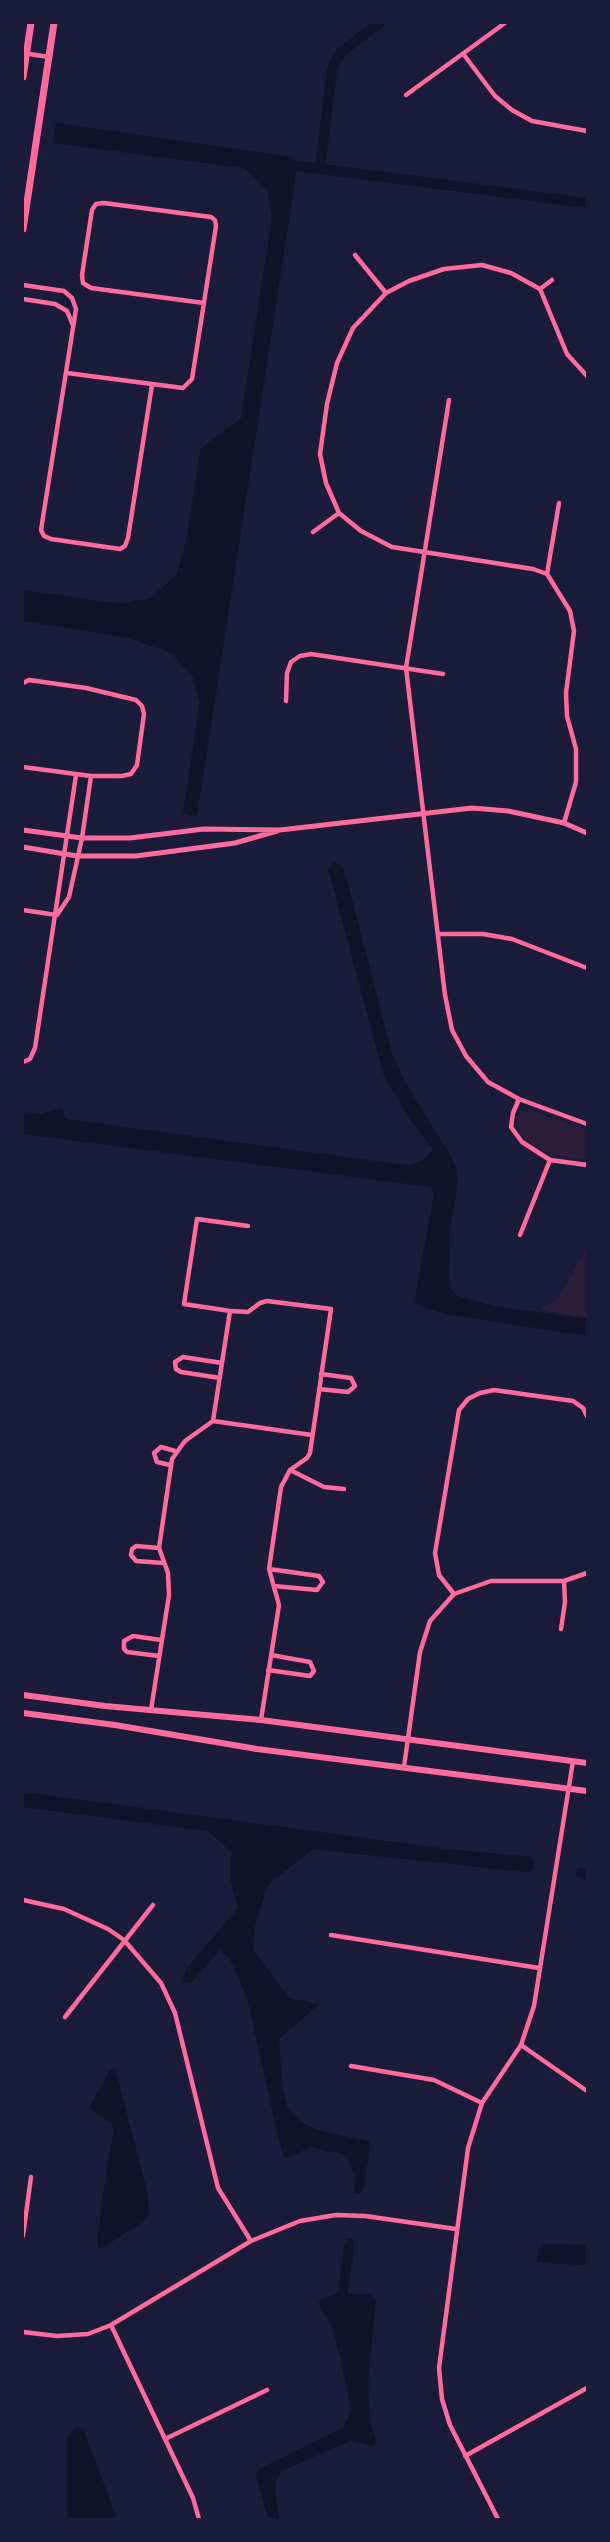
<!DOCTYPE html>
<style>
body{margin:0}
#map{position:relative;width:610px;height:2542px;overflow:hidden;background:#1b1b3a;font-family:Quicksand,sans-serif}
canvas{display:block}
.frame{position:absolute;inset:0;border:24px solid #1b1b3a;pointer-events:none}
</style>
<div id="map">
<canvas width="610" height="2542"></canvas>
<div class="frame"></div>
</div>
<script>
const c = document.querySelector('canvas').getContext('2d');
c.lineJoin = 'round';
function fillPath(path, color) {
  c.fillStyle = color;
  c.fill(path, 'evenodd');
}
function shape(rows) {
  const path = new Path2D();
  for (const r of rows) {
    path.moveTo(r[0], r[1]);
    for (let i = 2; i < r.length; i += 2) path.lineTo(r[i], r[i + 1]);
  }
  return path;
}
function stroke(path, color, width, dash) {
  c.strokeStyle = color;
  c.lineWidth = width;
  c.lineCap = dash ? 'butt' : 'round';
  c.setLineDash(dash || []);
  c.stroke(path);
}
const green = shape([
 [527,1109,587,1130,587,1159,562,1158,539,1149,528,1141,520,1133,516,1123,518,1115],
 [587,1246,587,1318,541,1310,542,1307,559,1298]
]);
const water = shape([
 [56,123,292,157,296,175,197,816,183,813,200,702,192,675,171,653,128,638,23,621,23,590,121,604,151,598,177,574,186,541,201,448,241,418,272,217,267,189,244,168,53,143],
 [334,862,342,866,347,880,391,1051,405,1082,452,1158,457,1172,457,1189,450,1228,449,1279,451,1289,458,1296,493,1306,587,1319,587,1336,445,1314,417,1305,415,1299,434,1193,431,1187,23,1134,23,1112,39,1114,62,1108,66,1119,397,1164,409,1165,423,1161,433,1149,411,1121,384,1076,329,872,329,868],
 [23,1792,446,1849,532,1857,534,1867,528,1872,523,1872,313,1849,270,1883,266,1890,255,1925,253,1949,289,1998,320,2004,279,2039,282,2085,287,2107,303,2123,317,2130,369,2141,370,2149,363,2190,361,2193,356,2193,354,2189,355,2176,347,2156,341,2154,311,2147,287,2158,284,2157,280,2144,247,1998,230,1959,220,1950,192,1982,187,1983,183,1980,186,1969,238,1908,231,1882,231,1852,208,1831,23,1807],
 [115,2068,148,2195,149,2214,143,2222,102,2248,98,2247,97,2242,107,2166,114,2130,111,2123,89,2108,110,2070],
 [348,2239,354,2239,354,2251,347,2294,371,2294,376,2299,368,2383,370,2420,376,2442,374,2445,370,2445,350,2441,282,2471,276,2481,275,2489,279,2519,268,2519,256,2474,259,2469,344,2427,351,2411,341,2359,332,2327,319,2305,319,2302,325,2297,338,2294,344,2247],
 [543,2244,587,2245,587,2265,543,2263,537,2261,538,2250],
 [77,2426,83,2428,117,2519,67,2519,67,2439]
]);
const canal = shape([
 [282,164,587,203],
 [320,168,332,70,336,60,341,52,380,23],
 [581,1873,587,1874]
]);
const minor = shape([
 [23,53,49,57],
 [464,55,495,96,512,110,532,121,587,131],
 [406,95,505,23],
 [355,255,386,293],
 [23,285,64,291,72,298,76,309,41,530,44,536,51,539,120,549,125,546,128,538,152,385],
 [540,289,552,280],
 [23,299,55,304,67,311,73,325],
 [67,373,183,388,192,379,216,226,215,220,211,217,104,203,96,204,92,210,82,275,83,283,91,288,204,303],
 [449,400,406,668,445,995,452,1030,466,1056,488,1082,519,1099,587,1124],
 [313,532,339,513],
 [547,574,533,569,392,547,361,531,339,513,326,483,320,454,327,404,337,363,353,328,386,293,409,281,444,269,482,265,511,273,540,289,567,354,587,376],
 [547,574,570,611,574,631,566,693,567,716,576,749,576,782,564,823],
 [547,574,559,503],
 [23,683,29,680,86,688,136,700,142,706,144,714,137,765,131,774,122,776,91,776,23,767],
 [286,701,287,673,291,662,300,656,311,654,443,674],
 [23,910,56,915],
 [57,915,69,897,82,838,91,776],
 [438,934,483,934,512,939,587,968],
 [23,1062,30,1059,35,1048,76,775],
 [519,1099,513,1113,511,1127,522,1142,550,1160,587,1165],
 [520,1235,550,1160],
 [230,1311,248,1312,260,1303,267,1301,331,1309,310,1453,307,1458,290,1470,281,1487,269,1569,279,1605,261,1720],
 [220,1378,181,1372,176,1369,175,1362,183,1357,222,1363],
 [319,1389,348,1392,355,1386,351,1378,321,1374],
 [213,1421,312,1435],
 [170,1465,157,1462,154,1453,161,1447,175,1451],
 [290,1470,324,1487,344,1489],
 [159,1548,136,1546,132,1549,131,1555,136,1561,163,1563],
 [269,1569,319,1576,323,1582,317,1590,274,1586],
 [454,1594,439,1575,435,1553,459,1410,468,1399,480,1393,494,1390,573,1401,583,1408,587,1416],
 [561,1629,565,1602,564,1581],
 [159,1656,127,1652,124,1649,124,1641,133,1636,161,1640],
 [268,1670,310,1676,314,1671,310,1662,271,1655],
 [151,1710,169,1595,168,1573,159,1548,172,1459,185,1441,213,1421,230,1311,184,1304,197,1219,248,1226],
 [404,1767,420,1652,430,1621,454,1594,491,1581,564,1581,587,1573],
 [23,1900,64,1909,108,1929,124,1940,161,1983,175,2013,218,2188,251,2241],
 [331,1935,539,1968],
 [65,2017,153,1905],
 [521,2045,587,2091],
 [351,2066,434,2080,482,2103],
 [23,2236,31,2177],
 [111,2325,193,2498,199,2519],
 [23,2332,57,2336,88,2334,111,2325,251,2241,300,2221,336,2215,365,2216,456,2229],
 [165,2439,267,2390],
 [465,2456,587,2388],
 [498,2519,450,2425,442,2399,439,2368,468,2148,482,2103,521,2045,534,2006,573,1761]
]);
const tertiary = shape([
 [23,830,82,838,130,838,204,829,280,830,472,808,508,811,564,823,587,833],
 [23,847,77,856,136,856,235,843,277,831]
]);
const secondary = shape([
 [23,1695,105,1706,261,1720,587,1763],
 [23,1713,115,1725,257,1749,587,1791]
]);
const primary = shape([
 [23,77,31,23],
 [23,229,54,23]
]);
fillPath(green, '#2a1e3b');
fillPath(water, '#12122b');
stroke(canal, '#12122b', 10);
stroke(minor, '#ff6b9d', 4.5);
stroke(tertiary, '#ff6b9d', 5);
stroke(secondary, '#ff6b9d', 6);
stroke(primary, '#ff6b9d', 7);
</script>
